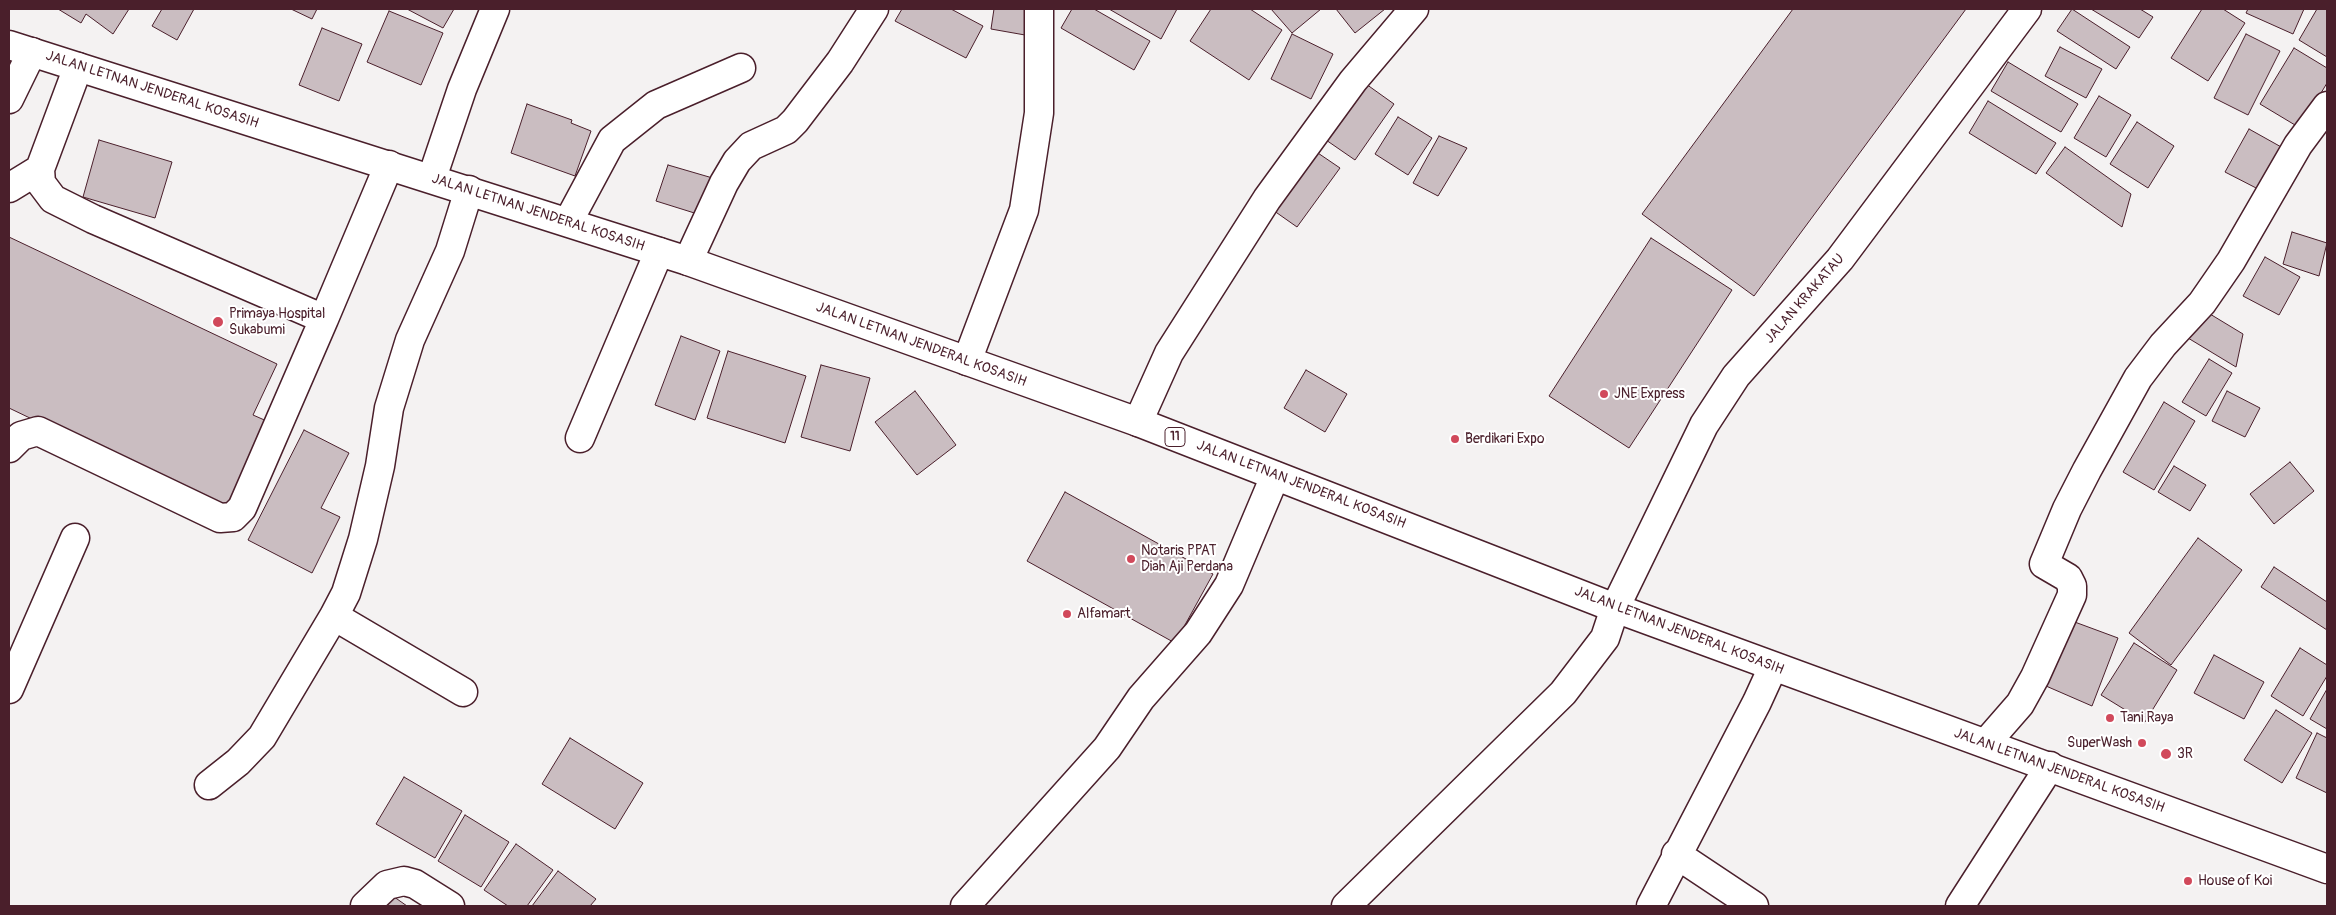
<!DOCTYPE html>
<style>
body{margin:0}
#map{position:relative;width:2336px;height:915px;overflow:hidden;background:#f4f2f2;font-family:Pangolin,sans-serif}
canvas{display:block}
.frame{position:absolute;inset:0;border:10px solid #4a1f2b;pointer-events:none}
</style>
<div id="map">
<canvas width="2336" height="915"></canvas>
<div class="frame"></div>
</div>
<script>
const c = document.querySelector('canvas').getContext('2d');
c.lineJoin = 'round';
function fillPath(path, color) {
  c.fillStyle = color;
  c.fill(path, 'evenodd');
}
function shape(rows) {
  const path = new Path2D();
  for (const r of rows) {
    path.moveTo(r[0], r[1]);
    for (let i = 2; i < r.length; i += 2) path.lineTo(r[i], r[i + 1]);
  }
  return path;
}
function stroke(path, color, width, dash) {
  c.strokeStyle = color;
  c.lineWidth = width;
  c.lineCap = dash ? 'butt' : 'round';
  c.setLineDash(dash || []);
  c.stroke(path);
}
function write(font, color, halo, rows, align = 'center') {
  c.font = font + ' Pangolin,sans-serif';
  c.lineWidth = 4;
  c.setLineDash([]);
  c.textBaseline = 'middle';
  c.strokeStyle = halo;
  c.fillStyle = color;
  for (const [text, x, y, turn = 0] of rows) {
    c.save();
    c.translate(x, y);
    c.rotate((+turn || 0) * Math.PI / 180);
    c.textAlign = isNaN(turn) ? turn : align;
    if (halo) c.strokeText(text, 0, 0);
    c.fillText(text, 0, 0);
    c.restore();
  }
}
const building = shape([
 [58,9,129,9,113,34,86,14,81,23,58,9],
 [162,9,194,9,177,40,152,26,162,9],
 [291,9,317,9,312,19,291,9],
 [407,9,454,9,443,28,407,9],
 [902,9,951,9,983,26,966,58,895,21,902,9],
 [994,9,1029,9,1025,35,991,29,994,9],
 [1072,9,1094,9,1150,41,1134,70,1061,28,1072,9],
 [1109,9,1177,9,1161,39,1109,9],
 [1211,9,1250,9,1282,30,1249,80,1190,41,1211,9],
 [1271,9,1321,9,1292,33,1271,9],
 [1336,9,1385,9,1355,33,1336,9],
 [1793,9,1966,9,1754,296,1642,214,1793,9],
 [2072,9,2130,47,2116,69,2057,31,2072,9],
 [2091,9,2140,9,2153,17,2139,38,2091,9],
 [2202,9,2223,9,2245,23,2208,81,2171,58,2202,9],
 [2248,9,2304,9,2293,34,2246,13,2248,9],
 [2317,9,2327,9,2327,57,2299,40,2317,9],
 [389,11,443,33,421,85,367,62,389,11],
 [322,28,362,44,339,101,299,85,322,28],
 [1292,34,1333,54,1311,99,1271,79,1292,34],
 [2246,34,2280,51,2248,115,2214,98,2246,34],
 [2060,47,2102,69,2086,98,2045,76,2060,47],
 [2294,48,2327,68,2327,83,2300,128,2260,104,2294,48],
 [2008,62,2078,104,2061,132,1991,91,2008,62],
 [1366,84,1394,104,1355,160,1326,140,1366,84],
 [2099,96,2131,115,2106,157,2074,138,2099,96],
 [1988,101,2056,143,2036,174,1969,133,1988,101],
 [527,104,572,120,571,123,591,131,575,176,511,153,527,104],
 [1398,117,1432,138,1408,175,1375,154,1398,117],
 [2137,122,2174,146,2148,188,2110,164,2137,122],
 [2249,129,2283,148,2260,190,2225,172,2249,129],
 [1439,136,1467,148,1438,196,1413,183,1439,136],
 [99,140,172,162,155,218,83,197,99,140],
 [2065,147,2131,194,2122,227,2046,173,2065,147],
 [1312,149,1340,168,1297,227,1270,208,1312,149],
 [668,165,716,179,704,216,656,201,668,165],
 [2292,232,2327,243,2319,276,2283,264,2292,232],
 [9,237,277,364,253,415,269,422,226,512,9,408,9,237],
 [1651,238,1732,290,1629,448,1549,396,1651,238],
 [2265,257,2300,277,2279,315,2243,296,2265,257],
 [2205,311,2243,334,2236,367,2188,338,2205,311],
 [681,336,720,351,695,420,655,405,681,336],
 [728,351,806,376,785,443,707,418,728,351],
 [2209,359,2232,373,2206,416,2182,402,2209,359],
 [821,365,870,378,850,451,801,437,821,365],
 [1306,370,1347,394,1325,432,1284,408,1306,370],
 [915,391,956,445,917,475,875,422,915,391],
 [2227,391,2260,408,2245,437,2212,421,2227,391],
 [2164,402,2195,421,2154,490,2123,472,2164,402],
 [304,430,349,453,321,508,340,517,312,573,248,540,304,430],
 [2290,462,2314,491,2274,524,2250,494,2290,462],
 [2174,466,2206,485,2190,511,2158,492,2174,466],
 [1065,492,1213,574,1175,643,1027,561,1065,492],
 [2198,538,2242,570,2171,665,2129,633,2198,538],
 [2274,567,2327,602,2327,630,2261,587,2274,567],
 [2072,621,2118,638,2092,706,2046,686,2072,621],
 [2134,643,2177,670,2145,722,2101,695,2134,643],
 [2300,648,2327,665,2327,676,2303,716,2271,696,2300,648],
 [2214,655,2264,682,2244,719,2194,693,2214,655],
 [2327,689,2327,729,2310,719,2327,689],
 [2276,710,2312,733,2282,783,2244,760,2276,710],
 [2317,733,2327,738,2327,793,2296,778,2317,733],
 [570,738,643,783,615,829,542,784,570,738],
 [404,777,462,811,435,858,376,824,404,777],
 [465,815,509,842,481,887,438,861,465,815],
 [516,844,553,870,527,906,508,906,484,890,516,844],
 [558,871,596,899,590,906,532,906,558,871],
 [390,894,407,906,381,906,390,894]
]);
const minor = shape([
 [78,67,40,169,41,183,53,199,93,219,324,319,389,165],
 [9,99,32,52],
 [432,178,462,89,495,9],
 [9,188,40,169],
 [568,222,612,140,656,105,741,68],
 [688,261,724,183,737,161,751,146,786,130,795,121,840,62,874,9],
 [967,361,1024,210,1039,113,1039,9],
 [1138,422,1169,353,1267,199,1353,81,1414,9],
 [580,438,659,252],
 [9,448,21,436,38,431,220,518,233,517,242,508,324,319],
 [334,616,463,692],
 [9,689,75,538],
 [1986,743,2020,704,2035,677,2072,595,2072,586,2068,578,2044,564,2067,509,2087,470,2138,378,2163,345,2202,303,2231,261,2298,145,2327,106],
 [209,785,238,762,262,737,334,616,346,593,363,539,380,466,389,408,410,340,450,251,469,190],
 [1676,854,1754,906],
 [365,906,387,885,404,881,415,884,450,906],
 [965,906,1107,748,1141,698,1198,633,1229,585,1275,476],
 [1346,906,1563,693,1605,638,1615,608,1704,425,1736,376,1840,259,2027,9],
 [1651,906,1757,702,1773,667],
 [1960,906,2050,766]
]);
const highway = shape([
 [9,45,688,261,1138,422,1615,608,2327,869]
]);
const markers = [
 [218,322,6,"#d1495b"],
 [1604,394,5,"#d1495b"],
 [1455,439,5,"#d1495b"],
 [1131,559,5,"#d1495b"],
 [1067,614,5,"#d1495b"],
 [2110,718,5,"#d1495b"],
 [2142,743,5,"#d1495b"],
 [2166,754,6,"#d1495b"],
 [2188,881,5,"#d1495b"]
];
const shields = [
 [1175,437,20]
];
const shieldNames = [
 ["11",1175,437]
];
const streetNames = [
 ["JALAN LETNAN JENDERAL KOSASIH",152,90,18],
 ["JALAN LETNAN JENDERAL KOSASIH",538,213,18],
 ["JALAN KRAKATAU",1805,299,-49],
 ["JALAN LETNAN JENDERAL KOSASIH",921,345,20],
 ["JALAN LETNAN JENDERAL KOSASIH",1301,485,21],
 ["JALAN LETNAN JENDERAL KOSASIH",1679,631,21],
 ["JALAN LETNAN JENDERAL KOSASIH",2059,771,20]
];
const poiNames = [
 ["Primaya Hospital",229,314],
 ["Sukabumi",229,330],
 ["JNE Express",1614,394],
 ["Berdikari Expo",1465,439],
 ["Notaris PPAT",1141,551],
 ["Diah Aji Perdana",1141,567],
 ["Alfamart",1077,614],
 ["Tani Raya",2120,718],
 ["SuperWash",2132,743,"right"],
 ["3R",2177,754],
 ["House of Koi",2198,881]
];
fillPath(building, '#cabdc1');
stroke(building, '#4a1f2b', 1);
stroke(minor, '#4a1f2b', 31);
stroke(highway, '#4a1f2b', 31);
stroke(minor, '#fff', 28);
stroke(highway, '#fff', 28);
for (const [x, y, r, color] of markers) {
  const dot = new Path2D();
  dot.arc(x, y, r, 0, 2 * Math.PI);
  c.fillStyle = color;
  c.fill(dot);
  stroke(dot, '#fff', 2);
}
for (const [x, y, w] of shields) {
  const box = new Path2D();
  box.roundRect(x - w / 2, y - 9.5, w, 19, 4);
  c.fillStyle = '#fff';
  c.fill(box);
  stroke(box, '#4a1f2b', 1);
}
write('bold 12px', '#4a1f2b', null, shieldNames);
write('14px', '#4a1f2b', '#fff', streetNames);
write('14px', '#4a1f2b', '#fff', poiNames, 'left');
</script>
